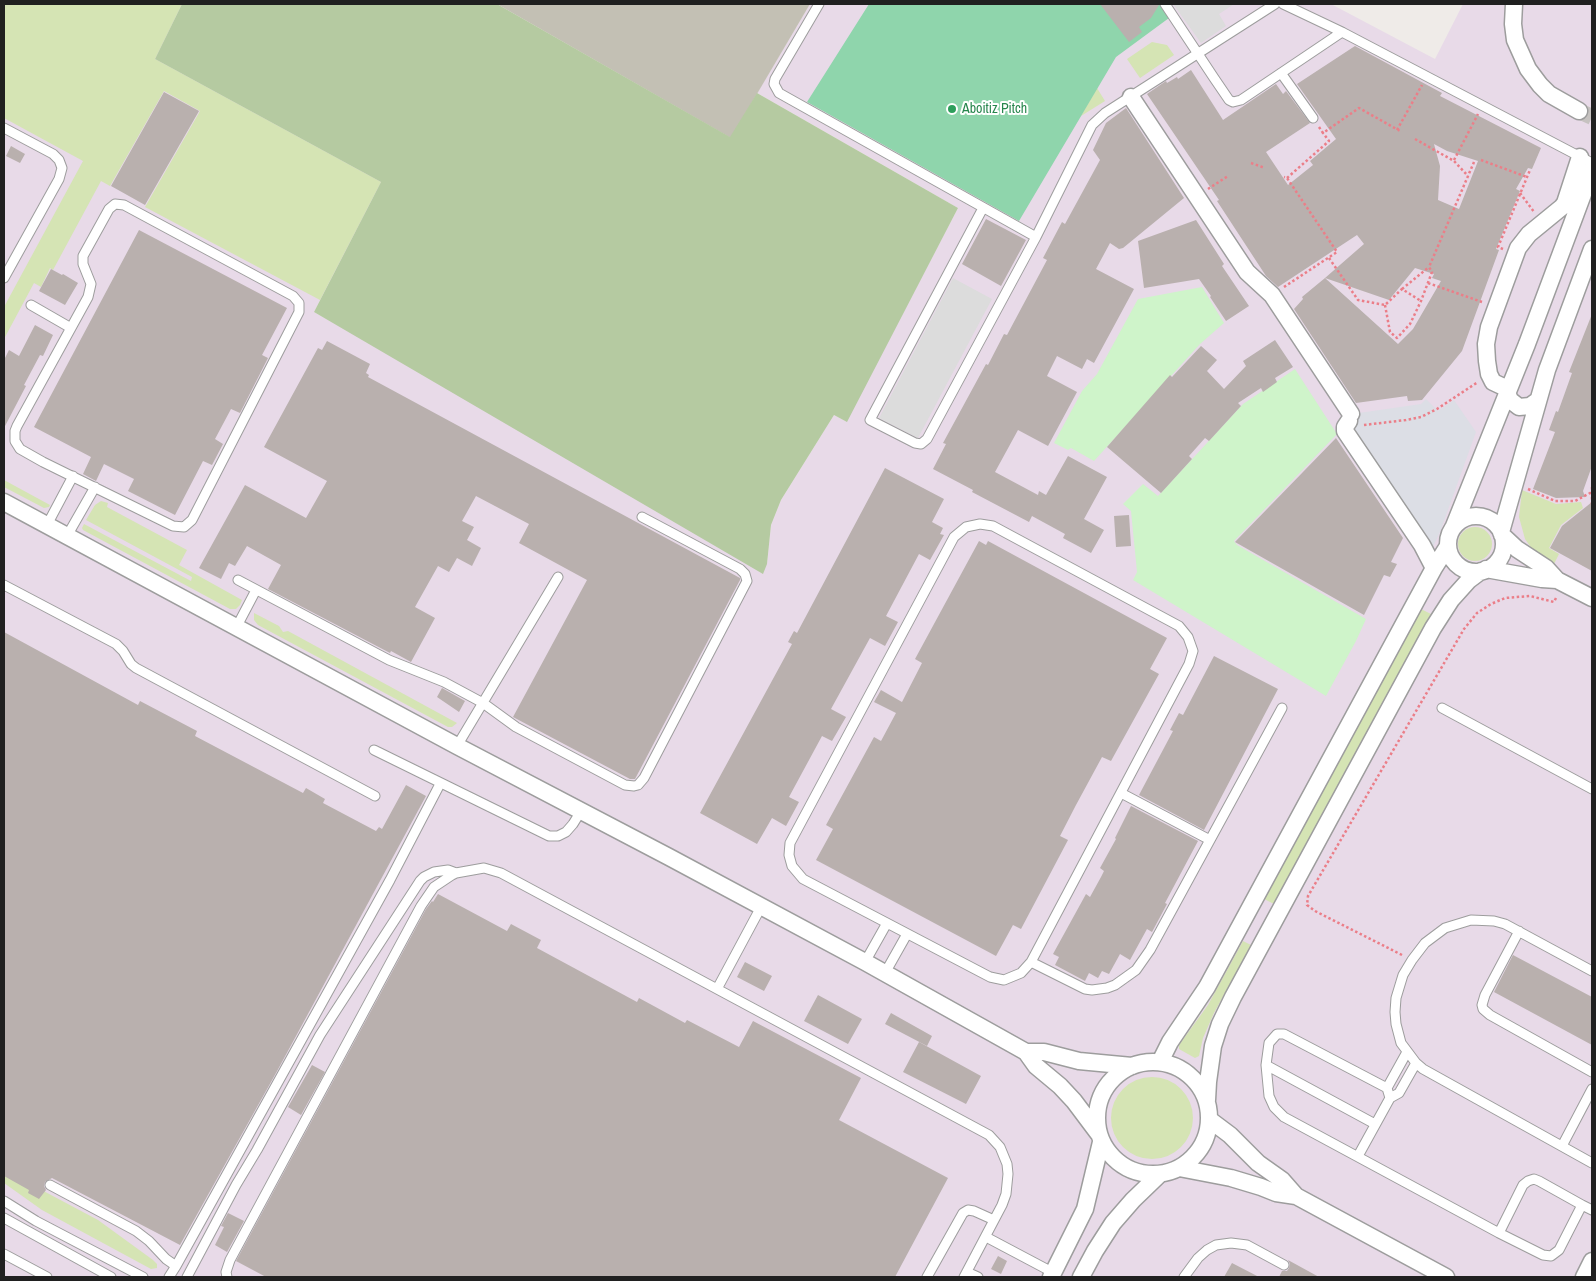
<!DOCTYPE html>
<style>
body{margin:0}
#map{position:relative;width:1596px;height:1281px;overflow:hidden;background:#efebe8;font-family:"Archivo Narrow",sans-serif}
canvas{display:block}
.frame{position:absolute;inset:0;border:5px solid #202020;pointer-events:none}
</style>
<div id="map">
<canvas width="1596" height="1281"></canvas>
<div class="frame"></div>
</div>
<script>
const c = document.querySelector('canvas').getContext('2d');
c.lineJoin = 'round';
function fillPath(path, color) {
  c.fillStyle = color;
  c.fill(path, 'evenodd');
}
function shape(rows) {
  const path = new Path2D();
  for (const r of rows) {
    if (r.length === 3) {
      path.moveTo(r[0] + r[2], r[1]);
      path.arc(r[0], r[1], r[2], 0, 2 * Math.PI);
      continue;
    }
    path.moveTo(r[0], r[1]);
    for (let i = 2; i < r.length; i += 2) path.lineTo(r[i], r[i + 1]);
  }
  return path;
}
function stroke(path, color, width, dash) {
  c.strokeStyle = color;
  c.lineWidth = width;
  c.lineCap = dash ? 'butt' : 'round';
  c.setLineDash(dash || []);
  c.stroke(path);
}
function write(font, color, halo, rows, align = 'center') {
  c.font = font + ' "Archivo Narrow",sans-serif';
  c.lineWidth = 4;
  c.setLineDash([]);
  c.textBaseline = 'middle';
  c.strokeStyle = halo;
  c.fillStyle = color;
  for (const [text, x, y, turn = 0] of rows) {
    c.save();
    c.translate(x, y);
    c.rotate((+turn || 0) * Math.PI / 180);
    c.textAlign = isNaN(turn) ? turn : align;
    if (halo) c.strokeText(text, 0, 0);
    c.fillText(text, 0, 0);
    c.restore();
  }
}
const industrial = shape([
 [4,4,182,4,155,59,381,182,314,312,767,564,771,525,781,500,834,415,846,421,958,208,757,93,810,4,1331,4,1435,59,1463,4,1592,4,1592,1277,4,1277]
]);
const construction = shape([
 [497,4,810,4,731,138]
]);
const grass = shape([
 [4,4,182,4,155,59,381,182,320,300,145,207,200,111,164,91,110,186,101,181,53,270,50,268,41,287,34,283,4,339,4,307,83,161,4,118],
 [1152,42,1167,45,1174,55,1140,78,1127,59],
 [1097,88,1105,101,1081,116],
 [4,480,50,505,49,507,44,508,4,487],
 [1522,490,1556,504,1581,502,1583,508,1561,525,1549,548,1559,554,1554,564,1541,557,1532,549,1525,539,1519,517],
 [101,501,108,503,107,507,187,550,179,565,242,600,240,605,236,609,230,609,83,530,82,528,84,524,191,581,192,577,86,520,95,505],
 [1475,544,17],
 [1421,609,1431,614,1274,904,1264,899],
 [254,613,279,626,283,632,288,631,457,723,452,727,448,727,258,625,254,620],
 [1243,941,1251,945,1214,1013,1203,1038,1199,1056,1195,1058,1179,1049,1179,1045,1208,1005],
 [1152,1118,41],
 [4,1170,98,1220,153,1260,157,1264,157,1268,151,1269,42,1210,4,1183]
]);
const forest = shape([
 [182,4,497,4,730,137,757,93,958,208,847,422,834,415,781,500,771,525,767,564,763,574,314,312,381,182,155,59]
]);
const park = shape([
 [1202,287,1224,323,1200,344,1094,461,1071,448,1068,450,1054,443,1082,391,1097,374,1138,299],
 [1295,369,1337,434,1234,541,1237,545,1366,619,1356,641,1326,696,1133,580,1137,572,1131,511,1123,504,1143,484,1158,496,1243,404]
]);
const pitch = shape([
 [869,4,1159,4,1169,18,1116,57,1019,221,807,102]
]);
const parking = shape([
 [1173,4,1234,4,1219,14,1226,26,1201,43],
 [953,278,992,299,918,438,879,418]
]);
const plaza = shape([
 [1426,399,1438,411,1454,400,1476,432,1440,532,1432,549,1345,415,1421,404]
]);
const building = shape([
 [1100,4,1159,4,1159,5,1151,18,1139,27,1142,32,1129,42],
 [1355,46,1442,93,1440,96,1541,148,1532,169,1528,168,1516,189,1520,191,1496,249,1499,250,1462,351,1422,400,1408,401,1407,396,1356,403,1294,309,1303,299,1302,297,1325,278,1398,344,1413,329,1441,281,1432,278,1434,274,1415,268,1389,300,1325,278,1364,244,1357,235,1278,287,1266,276,1217,201,1219,200,1147,94,1166,81,1167,83,1177,77,1178,79,1191,70,1223,120,1276,84,1283,94,1286,91,1310,123,1266,152,1288,185,1313,165,1310,161,1336,139,1297,84],
 [1434,144,1447,151,1478,161,1459,209,1438,200,1440,166],
 [164,92,199,111,145,205,111,186],
 [1126,108,1184,198,1123,248,1119,249,1110,243,1096,269,1134,289,1094,363,1087,359,1082,369,1057,356,1047,376,1077,392,1048,446,1018,430,995,472,1038,495,1039,491,1046,495,1068,456,1107,477,1084,519,1104,530,1091,553,1063,538,1065,534,1032,516,1029,522,972,492,973,490,933,469,946,444,943,443,986,364,988,365,1004,334,1007,335,1047,260,1043,258,1062,222,1065,224,1100,160,1093,150,1106,123],
 [11,146,25,154,20,163,6,156],
 [986,219,1026,240,1001,286,962,264],
 [1196,220,1224,264,1222,266,1249,306,1226,321,1210,297,1211,296,1199,279,1144,288,1138,241],
 [139,230,287,308,262,355,268,358,240,413,231,409,215,439,223,444,212,465,203,461,175,515,128,491,134,479,104,464,96,481,83,474,91,457,34,427],
 [51,269,62,275,63,274,78,283,65,305,39,291],
 [1592,314,1592,466,1583,491,1585,497,1556,498,1533,489,1555,432,1549,430,1556,411,1558,412,1572,373,1569,372],
 [35,325,53,335,43,356,40,355,24,385,26,386,4,428,4,360,9,350,19,356],
 [1275,340,1293,367,1275,378,1277,382,1263,392,1261,388,1238,403,1241,406,1209,441,1205,438,1189,456,1192,459,1161,493,1107,447,1170,375,1172,377,1201,346,1217,360,1207,371,1224,389,1246,366,1243,361],
 [327,341,370,364,366,373,369,375,368,377,740,578,740,580,635,779,630,779,513,717,587,580,519,543,529,524,476,496,462,521,474,527,467,540,481,548,472,566,457,558,449,572,438,566,415,607,435,618,411,662,391,651,390,653,268,589,281,565,247,546,235,566,229,563,221,579,199,568,245,485,306,518,327,481,264,447,318,348,322,350],
 [1336,438,1403,538,1391,562,1397,564,1390,577,1384,575,1364,615,1235,542],
 [885,468,944,499,932,522,943,528,940,534,944,535,930,560,919,554,886,616,898,622,885,646,870,638,831,709,846,717,832,741,822,736,789,797,799,802,786,826,772,818,757,844,700,813,792,644,788,642,794,631,797,633],
 [1592,502,1592,571,1550,548,1562,526],
 [1129,515,1131,546,1116,547,1114,516],
 [979,541,986,545,988,541,1167,638,1150,669,1159,674,1111,761,1102,757,1076,805,1060,836,1068,840,1021,929,1013,925,996,956,816,860,833,829,826,825,874,737,881,741,896,713,874,702,881,690,902,702,922,663,915,659],
 [4,632,138,705,140,701,197,731,195,736,303,793,306,788,325,799,323,803,376,831,379,827,382,829,406,785,426,796,276,1073,180,1245,52,1178,45,1182,44,1186,46,1190,39,1199,28,1193,29,1190,4,1176],
 [1214,656,1278,689,1204,830,1139,795,1173,731,1170,730,1179,713,1183,715],
 [442,688,465,701,459,712,437,697],
 [1131,806,1198,841,1165,903,1167,904,1152,932,1147,929,1130,960,1120,954,1109,974,1102,971,1098,978,1089,973,1085,981,1055,965,1059,957,1053,954,1086,894,1090,897,1101,877,1104,871,1100,868,1116,839,1115,838],
 [438,894,507,931,511,924,541,940,537,948,637,1002,639,998,685,1023,687,1020,739,1047,753,1021,861,1078,839,1120,948,1178,895,1277,266,1277,236,1261,426,909,432,901,433,902],
 [1513,955,1592,997,1592,1045,1494,992],
 [745,962,772,976,764,991,737,977],
 [818,995,862,1019,848,1044,804,1021],
 [891,1013,932,1036,927,1046,885,1024],
 [919,1042,981,1076,966,1104,903,1072],
 [312,1065,325,1072,301,1115,288,1107],
 [228,1213,244,1221,227,1252,215,1245,224,1227,221,1226],
 [998,1256,1007,1261,1001,1274,991,1269],
 [1288,1260,1319,1277,1279,1277,1282,1271,1287,1271,1289,1268,1290,1264],
 [1232,1263,1259,1277,1224,1277]
]);
const streetTunnel = shape([
 [1579,111,1592,117]
]);
const path = shape([
 [1319,127,1323,133,1359,108,1400,131],
 [1397,130,1422,85],
 [1415,139,1454,161,1468,176],
 [1454,160,1478,114],
 [1481,160,1527,177],
 [1251,163,1265,168],
 [1287,178,1329,141,1323,133],
 [1208,189,1228,176],
 [1520,193,1534,212],
 [1503,249,1498,247,1530,170],
 [1329,258,1358,300,1385,305,1402,289,1421,301],
 [1428,283,1482,302],
 [1284,287,1337,252,1287,178,1284,177],
 [1402,289,1429,267],
 [1385,305,1390,332,1397,338,1410,324,1421,301,1432,272,1429,267,1474,162],
 [1364,425,1406,420,1421,417,1437,409,1478,382],
 [1592,487,1592,505],
 [1528,489,1555,501,1575,501,1592,492],
 [1402,955,1315,911,1307,905,1308,896,1464,629,1477,613,1491,604,1505,598,1530,596,1554,602,1557,596]
]);
const lane = shape([
 [819,4,775,79,774,84,779,93,1036,237],
 [1165,4,1214,78,1229,100,1233,102,1241,100,1342,32],
 [1283,4,1342,32,1592,163],
 [1281,73,1313,118],
 [4,128,53,154,59,160,62,168,59,179,4,278],
 [115,204,124,205,293,296,299,303,299,312,192,520,184,527,173,526,43,462,20,449,15,441,15,431,17,426,88,297,91,284,83,264,83,256,109,209,115,204],
 [983,208,870,420,915,443,921,444,927,439,1036,237,1092,125,1105,113,1275,4],
 [31,305,71,328],
 [980,524,993,526,1179,626,1188,637,1193,651,1189,664,1031,962,1021,973,1004,980,990,977,803,879,792,866,789,855,790,843,954,537,966,527,980,524],
 [47,525,73,476],
 [67,536,95,487],
 [238,580,389,660,444,682,483,703,516,727,625,785,634,786,638,785,644,778,747,581,745,574,740,569,642,517],
 [4,585,116,644,123,651,131,664,136,668,375,796],
 [236,628,256,590],
 [1442,708,1592,789],
 [457,746,558,577],
 [374,750,549,836,558,836,566,832,573,824,581,811],
 [1121,793,1210,840],
 [1519,931,1485,995,1482,1005,1483,1009,1490,1015,1592,1072],
 [865,962,887,923],
 [1031,962,1085,989,1092,990,1107,988,1115,985,1136,970,1150,950,1282,708],
 [1592,971,1505,924,1494,921,1471,920,1445,928,1425,943,1412,960,1403,975,1396,998,1395,1012,1396,1024,1401,1043,1416,1063,1423,1069,1592,1163],
 [885,973,907,934],
 [717,989,761,907],
 [1407,1052,1387,1088,1390,1098,1399,1093,1416,1063],
 [1266,1065,1375,1124],
 [1387,1088,1284,1034,1277,1034,1269,1043,1266,1065,1269,1096,1274,1107,1284,1117,1499,1233,1543,1255,1551,1256,1559,1250,1582,1205,1539,1181,1534,1179,1528,1181,1523,1185,1499,1233],
 [1562,1146,1592,1089],
 [1358,1156,1390,1098],
 [50,1185,136,1231,149,1241,166,1259,176,1266],
 [4,1201,36,1221,143,1277],
 [1582,1205,1592,1210],
 [4,1218,111,1277],
 [986,1237,1054,1273],
 [4,1254,47,1277],
 [967,1272,978,1277],
 [169,1277,176,1266,390,880,440,784],
 [187,1277,236,1185,257,1150,320,1035,420,881,424,877,434,872,448,870,456,873],
 [227,1277,226,1272,230,1260,421,906,434,887,452,875,456,873,484,868,501,873,989,1135,1000,1147,1007,1164,1008,1174,1006,1194,1002,1205,964,1277],
 [927,1277,963,1213,968,1210,974,1211,994,1220],
 [1184,1277,1198,1258,1207,1250,1216,1245,1231,1243,1247,1245,1284,1265]
]);
const street = shape([
 [1514,4,1513,24,1515,40,1528,69,1540,85,1549,94,1579,111],
 [1131,97,1247,272,1272,295,1351,414],
 [1508,389,1493,382,1489,374,1487,361,1486,344,1489,327,1518,248,1529,234,1562,207,1565,203,1580,157],
 [1507,392,1510,400,1519,407,1530,406,1537,401],
 [1349,421,1345,427,1345,431,1422,545,1434,568],
 [4,502,457,746,669,857,865,962,1026,1052,1036,1066,1060,1086,1074,1101,1098,1133],
 [1476,544,28],
 [1454,526,1527,344,1592,170],
 [1501,532,1547,370,1592,249],
 [1502,535,1517,549,1546,568,1557,580,1592,598],
 [1486,569,1542,579,1557,580],
 [1026,1052,1044,1052,1079,1061,1132,1066],
 [1153,1118,56],
 [1160,1062,1170,1042,1207,987,1434,568,1448,546],
 [1207,1100,1208,1082,1213,1046,1220,1024,1233,997,1433,628,1451,600,1469,580,1481,571],
 [1210,1120,1230,1135,1258,1163,1282,1180,1296,1196],
 [1179,1168,1231,1178,1261,1187,1276,1193,1296,1196,1446,1277],
 [1051,1277,1085,1209,1101,1142],
 [1081,1277,1095,1251,1113,1223,1133,1200,1160,1174],
 [1584,1277,1592,1261]
]);
const markers = [
 [952,109,5,"#2e9e5b"]
];
const leisureNames = [
 ["Aboitiz Pitch",962,109]
];
fillPath(industrial, '#e8dae8');
fillPath(construction, '#c3c0b4');
fillPath(grass, '#d5e4b4');
fillPath(forest, '#b5caa1');
fillPath(park, '#cff4ca');
fillPath(pitch, '#8fd5ac');
fillPath(parking, '#dcdcdc');
fillPath(plaza, '#dcdee5');
fillPath(building, '#b9b0ae');
stroke(streetTunnel, '#c6c2c0', 16, [16, 8]);
stroke(lane, '#9d9d9d', 11);
stroke(street, '#9d9d9d', 19);
stroke(path, '#eb7e88', 2.5, [2.5, 2.5]);
stroke(lane, '#fff', 9);
stroke(street, '#fff', 16);
for (const [x, y, r, color] of markers) {
  const dot = new Path2D();
  dot.arc(x, y, r, 0, 2 * Math.PI);
  c.fillStyle = color;
  c.fill(dot);
  stroke(dot, '#fff', 2);
}
write('14px', '#27864d', '#fff', leisureNames, 'left');
</script>
